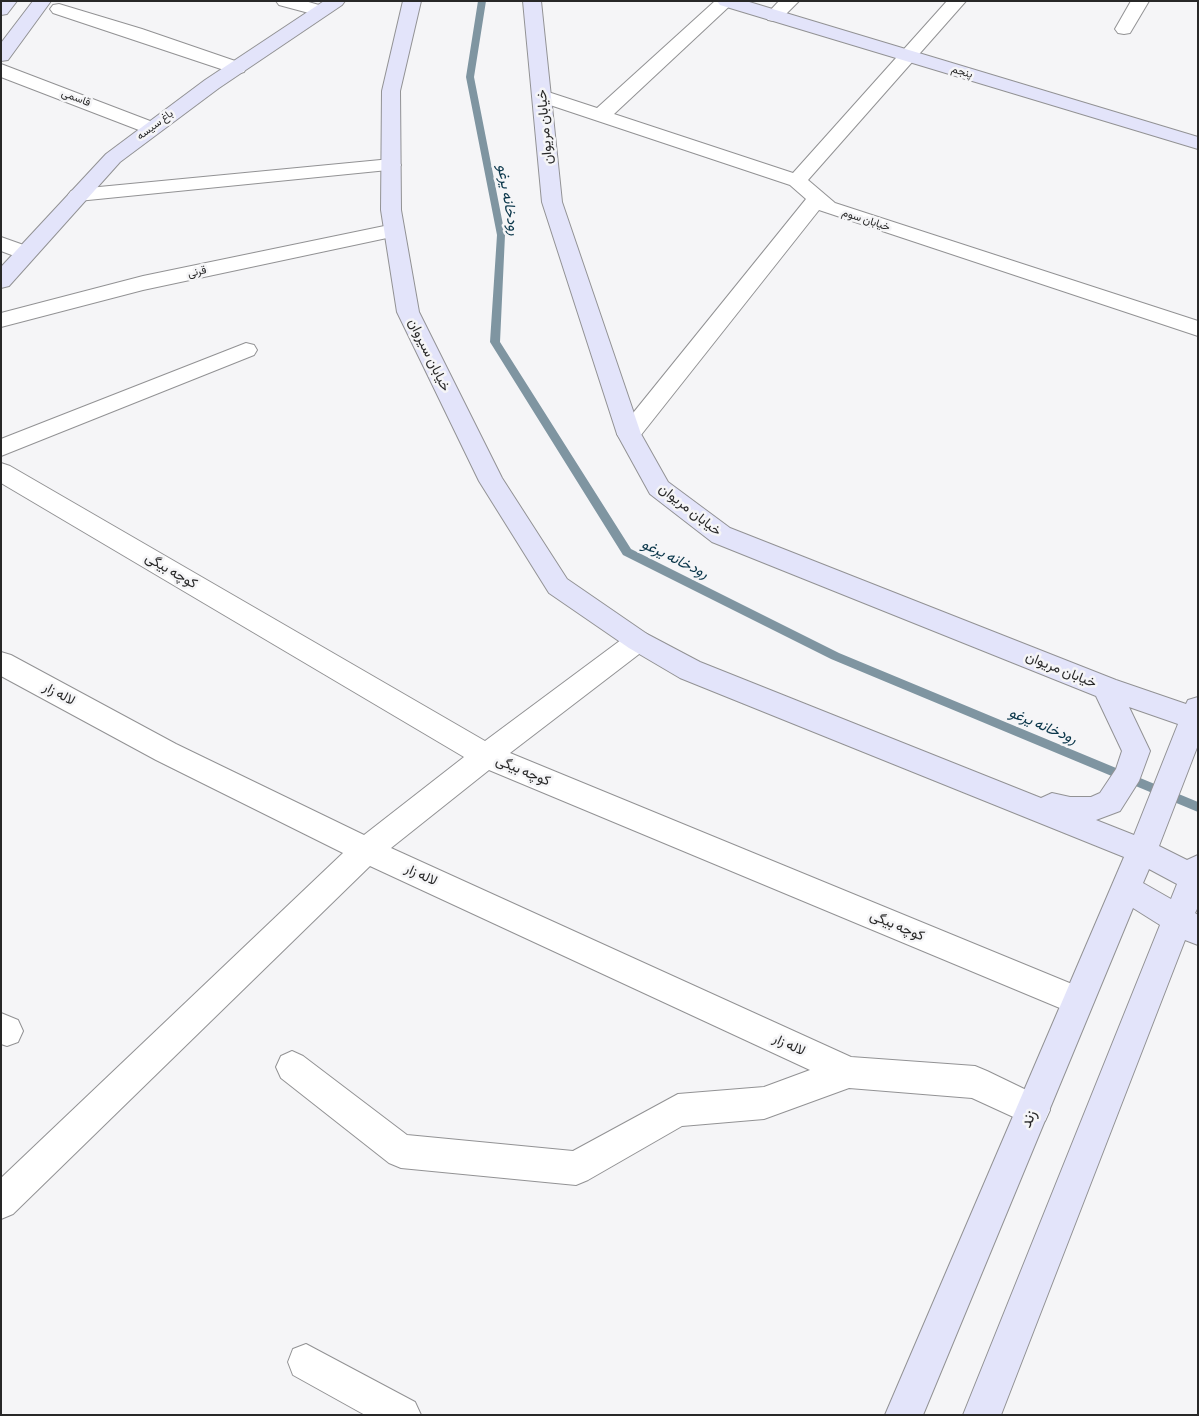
<!DOCTYPE html>
<meta charset="utf-8">
<style>
body{margin:0}
#map{position:relative;width:1199px;height:1416px;overflow:hidden;background:#f5f5f7;font-family:Bitter,serif}
canvas{display:block}
.frame{position:absolute;inset:0;border:2px solid #282828;pointer-events:none}
</style>
<div id="map">
<canvas width="1199" height="1416"></canvas>
<div class="frame"></div>
</div>
<script>
const c = document.querySelector('canvas').getContext('2d');
c.lineJoin = 'round';
function shape(rows) {
  const path = new Path2D();
  for (const r of rows) {
    path.moveTo(r[0], r[1]);
    for (let i = 2; i < r.length; i += 2) path.lineTo(r[i], r[i + 1]);
  }
  return path;
}
function fillPath(path, color) {
  c.fillStyle = color;
  c.fill(path, 'evenodd');
}
function stroke(path, color, width, dash) {
  c.strokeStyle = color;
  c.lineWidth = width;
  c.lineCap = dash ? 'butt' : 'round';
  c.setLineDash(dash || []);
  c.stroke(path);
}
function write(font, color, halo, rows, align = 'center') {
  c.font = font + ' Bitter,Vazirmatn,serif';
  c.lineWidth = 5;
  c.setLineDash([]);
  c.textBaseline = 'middle';
  c.strokeStyle = halo;
  c.fillStyle = color;
  for (const [text, x, y, turn = 0] of rows) {
    c.save();
    c.translate(x, y);
    c.rotate((+turn || 0) * Math.PI / 180);
    c.textAlign = isNaN(turn) ? turn : align;
    if (halo) c.strokeText(text, 0, 0);
    c.fillText(text, 0, 0);
    c.restore();
  }
}
const stream = shape([
 [478,1,486,1,474,77,505,235,500,342,631,549,839,653,1198,802,1198,812,831,659,623,555,490,342,497,235,466,77,478,1]
]);
const street = shape([
 [276,1,305,1,326,7,329,11,326,15,320,16,279,5,276,1],
 [715,1,735,1,614,114,793,173,947,1,966,1,808,180,835,203,1198,321,1198,336,819,210,637,440,629,442,621,440,617,434,621,428,806,199,790,185,535,100,532,96,535,92,542,90,597,108,715,1],
 [779,1,799,1,780,20,774,21,768,20,765,16,779,1],
 [1131,1,1149,1,1130,33,1124,34,1118,33,1115,29,1131,1],
 [59,4,142,29,244,64,246,68,244,72,237,74,230,72,53,13,50,9,53,5,59,4],
 [1,64,158,124,161,128,158,132,151,134,144,132,1,77,1,64],
 [391,159,398,161,401,165,398,169,78,201,71,199,68,195,71,191,78,189,391,159],
 [394,224,401,225,404,230,401,235,143,290,1,327,1,313,143,276,394,224],
 [1,237,32,248,36,253,32,258,25,260,1,251,1,237],
 [246,343,254,345,257,350,254,355,1,456,1,439,246,343],
 [1,463,10,466,485,741,629,634,638,631,647,634,651,641,647,648,510,753,1089,991,1094,1001,1089,1011,1078,1016,1067,1011,489,770,391,848,851,1057,975,1066,987,1071,1045,1099,1050,1110,1045,1121,1033,1126,972,1098,849,1088,764,1119,682,1126,588,1180,576,1185,401,1168,389,1163,281,1078,276,1067,281,1056,292,1051,303,1056,407,1135,573,1151,678,1094,764,1087,810,1070,370,866,13,1214,1,1219,1,1178,343,853,156,760,1,676,1,652,11,655,176,744,364,835,464,757,1,483,1,463],
 [1,1013,18,1020,23,1031,18,1042,7,1046,1,1044,1,1013],
 [306,1344,415,1402,421,1415,365,1415,293,1375,288,1362,293,1349,306,1344]
]);
const secondary = shape([
 [1,1,17,1,7,14,1,15,1,1],
 [33,1,51,1,8,60,1,61,1,43,33,1],
 [324,1,345,1,342,5,219,88,120,162,9,286,1,288,1,267,106,154,205,80,324,1],
 [403,1,421,1,400,91,401,210,419,312,502,478,567,579,647,634,700,662,1041,798,1052,793,1070,797,1091,797,1100,793,1116,769,1122,751,1096,696,712,542,650,494,617,434,542,202,523,1,541,1,562,202,641,434,668,482,730,528,1116,680,1186,704,1188,700,1198,697,1198,745,1159,846,1187,860,1198,855,1198,907,1195,913,1198,915,1198,945,1185,940,1001,1415,963,1415,1160,925,1133,908,923,1415,885,1415,1124,857,680,678,629,648,549,593,479,481,397,312,381,210,382,91,403,1],
 [1129,707,1178,724,1134,835,1096,820,1120,811,1139,781,1150,751,1129,707],
 [1149,869,1177,884,1171,899,1143,883,1149,869],
 [717,1,746,1,1198,137,1198,149,720,5,717,1]
]);
const farStreetnames = [
 ["پنجم",962,72,17],
 ["قاسمی",76,98,21],
 ["باغ سیسه",155,125,-37],
 ["خیابان سوم",866,220,18],
 ["قرنی",197,272,-12]
];
const streetNames = [
 ["خیابان مریوان",545,127,-95],
 ["خیابان سیروان",429,355,64],
 ["خیابان مریوان",690,510,38],
 ["کوچه بیگی",171,571,30],
 ["خیابان مریوان",1061,670,22],
 ["لاله زار",59,694,28],
 ["کوچه بیگی",523,771,23],
 ["لاله زار",421,875,25],
 ["کوچه بیگی",897,926,23],
 ["لاله زار",789,1045,25]
];
const waterNames = [
 ["رودخانه یرغو",508,200,80],
 ["رودخانه یرغو",675,559,26],
 ["رودخانه یرغو",1043,726,23]
];
const nearStreetnames = [
 ["زند",1029,1119,-67]
];
fillPath(stream, '#7f95a1');
stroke(street, '#929294', 2);
stroke(secondary, '#929294', 2);
fillPath(street, '#fff');
fillPath(secondary, '#e3e4fa');
write('11px', '#282828', '#f5f5f7', farStreetnames);
write('14px', '#282828', '#f5f5f7', streetNames);
write('italic 15px', '#0a364a', '#f5f5f7', waterNames);
write('16px', '#282828', '#f5f5f7', nearStreetnames);
</script>
